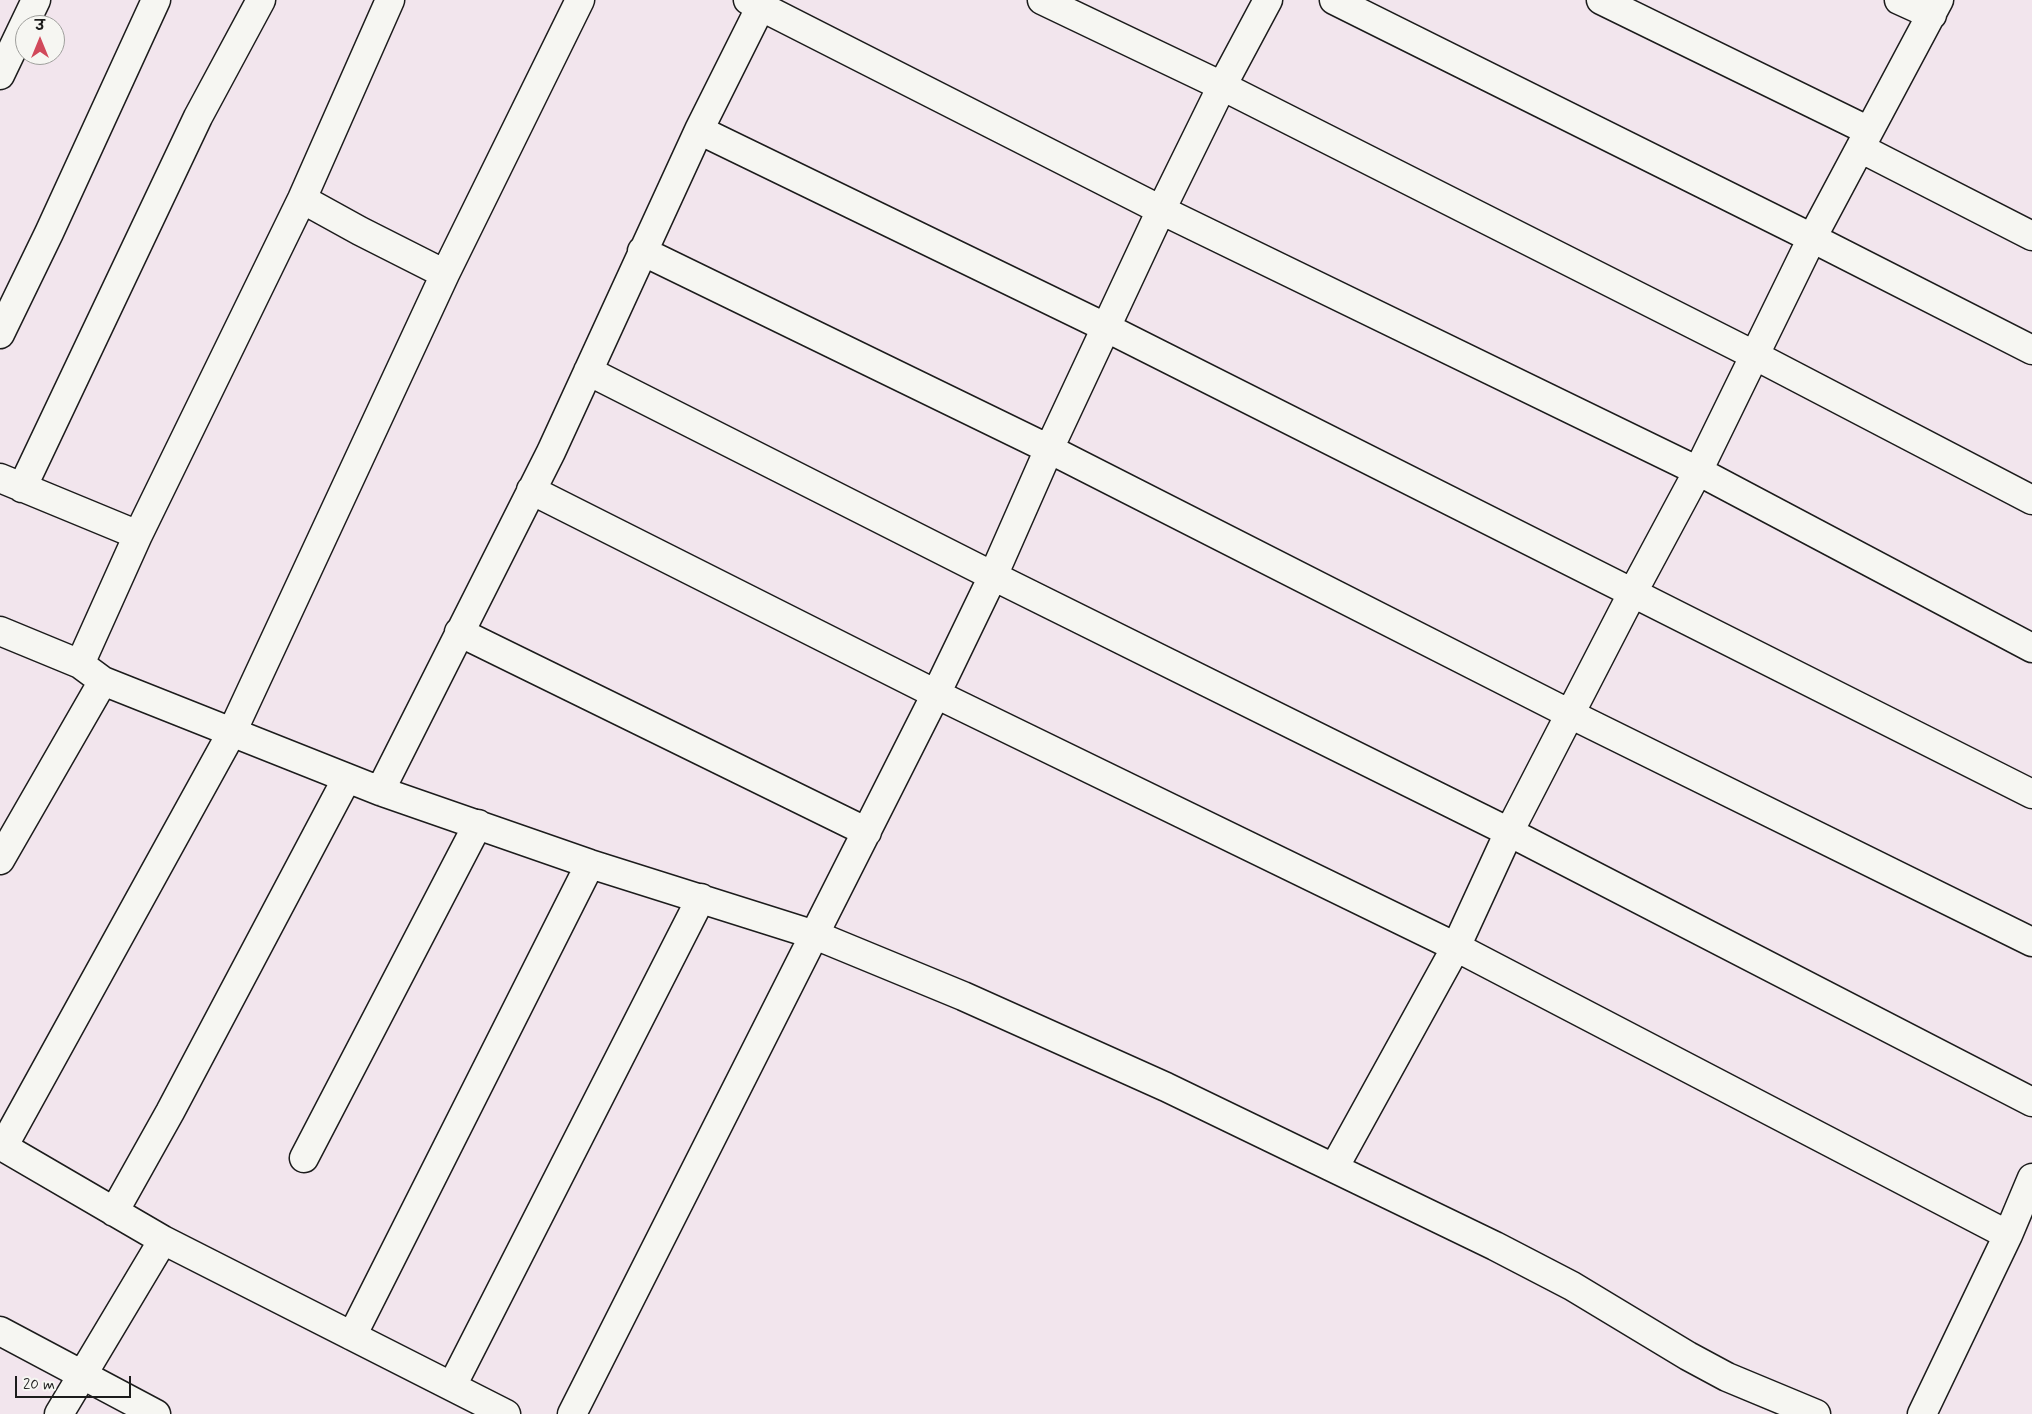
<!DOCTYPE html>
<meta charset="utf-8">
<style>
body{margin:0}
#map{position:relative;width:2032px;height:1414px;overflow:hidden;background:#f2e5ed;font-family:Mynerve,"Playpen Sans Deva",sans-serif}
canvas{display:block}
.north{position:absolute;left:15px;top:15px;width:50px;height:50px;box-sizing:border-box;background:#f6f6f2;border:1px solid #9f9f9c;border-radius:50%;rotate:0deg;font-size:14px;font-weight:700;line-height:20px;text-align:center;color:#1c1c1c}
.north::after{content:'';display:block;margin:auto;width:18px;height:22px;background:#d1495b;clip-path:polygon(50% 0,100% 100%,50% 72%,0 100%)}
.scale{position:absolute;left:15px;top:1376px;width:116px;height:22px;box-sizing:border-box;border:2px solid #1c1c1c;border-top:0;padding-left:6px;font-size:15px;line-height:18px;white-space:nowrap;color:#1c1c1c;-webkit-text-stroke:4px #f6f6f2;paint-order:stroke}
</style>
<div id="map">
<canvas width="2032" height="1414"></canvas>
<div class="north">उ</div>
<div class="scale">20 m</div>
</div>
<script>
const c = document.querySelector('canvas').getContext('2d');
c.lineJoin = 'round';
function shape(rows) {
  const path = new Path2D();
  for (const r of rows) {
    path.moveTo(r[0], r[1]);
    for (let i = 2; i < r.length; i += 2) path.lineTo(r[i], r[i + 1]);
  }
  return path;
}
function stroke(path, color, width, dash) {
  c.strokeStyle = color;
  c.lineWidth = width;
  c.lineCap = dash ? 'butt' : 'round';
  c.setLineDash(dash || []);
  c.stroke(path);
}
const minor = shape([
 [748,0,1161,210,1698,471,2032,648],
 [1042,0,1222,86,1754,355,2032,500],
 [1334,0,1812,238,2032,350],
 [1601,0,1869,131],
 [1899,0,1932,15],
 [0,75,36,0],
 [699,130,1107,328,2032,794],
 [1860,148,2032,236],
 [302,199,360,231,445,274],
 [642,251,1049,449,1570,714,2032,942],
 [0,334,49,233,156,0],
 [588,371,993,576,1509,832,2032,1102],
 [0,478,138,535],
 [22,488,198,117,261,0],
 [531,490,936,694,1456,947,2008,1235],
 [0,631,80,664,103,681,380,791,590,864,815,935,963,996,1166,1087,1495,1246,1572,1286,1688,1356,1727,1377,1816,1414],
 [459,632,867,832],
 [80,664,138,535,302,199,390,0],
 [380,791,551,452,699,130,764,0],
 [0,860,103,681],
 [0,1145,163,1240,506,1414],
 [3,1147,232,732,445,274,580,0],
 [304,1158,478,824],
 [1334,1168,1456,947,1509,832,1633,592,1698,471,1812,238,1939,0],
 [114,1212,170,1112,347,778],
 [0,1331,156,1414],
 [352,1336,590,864],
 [452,1386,701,898],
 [59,1414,163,1240],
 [572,1414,936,694,993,576,1049,449,1161,210,1222,86,1268,0],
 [1922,1414,2008,1235,2032,1178]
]);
stroke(minor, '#1c1c1c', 31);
stroke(minor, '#f6f6f2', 28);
</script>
